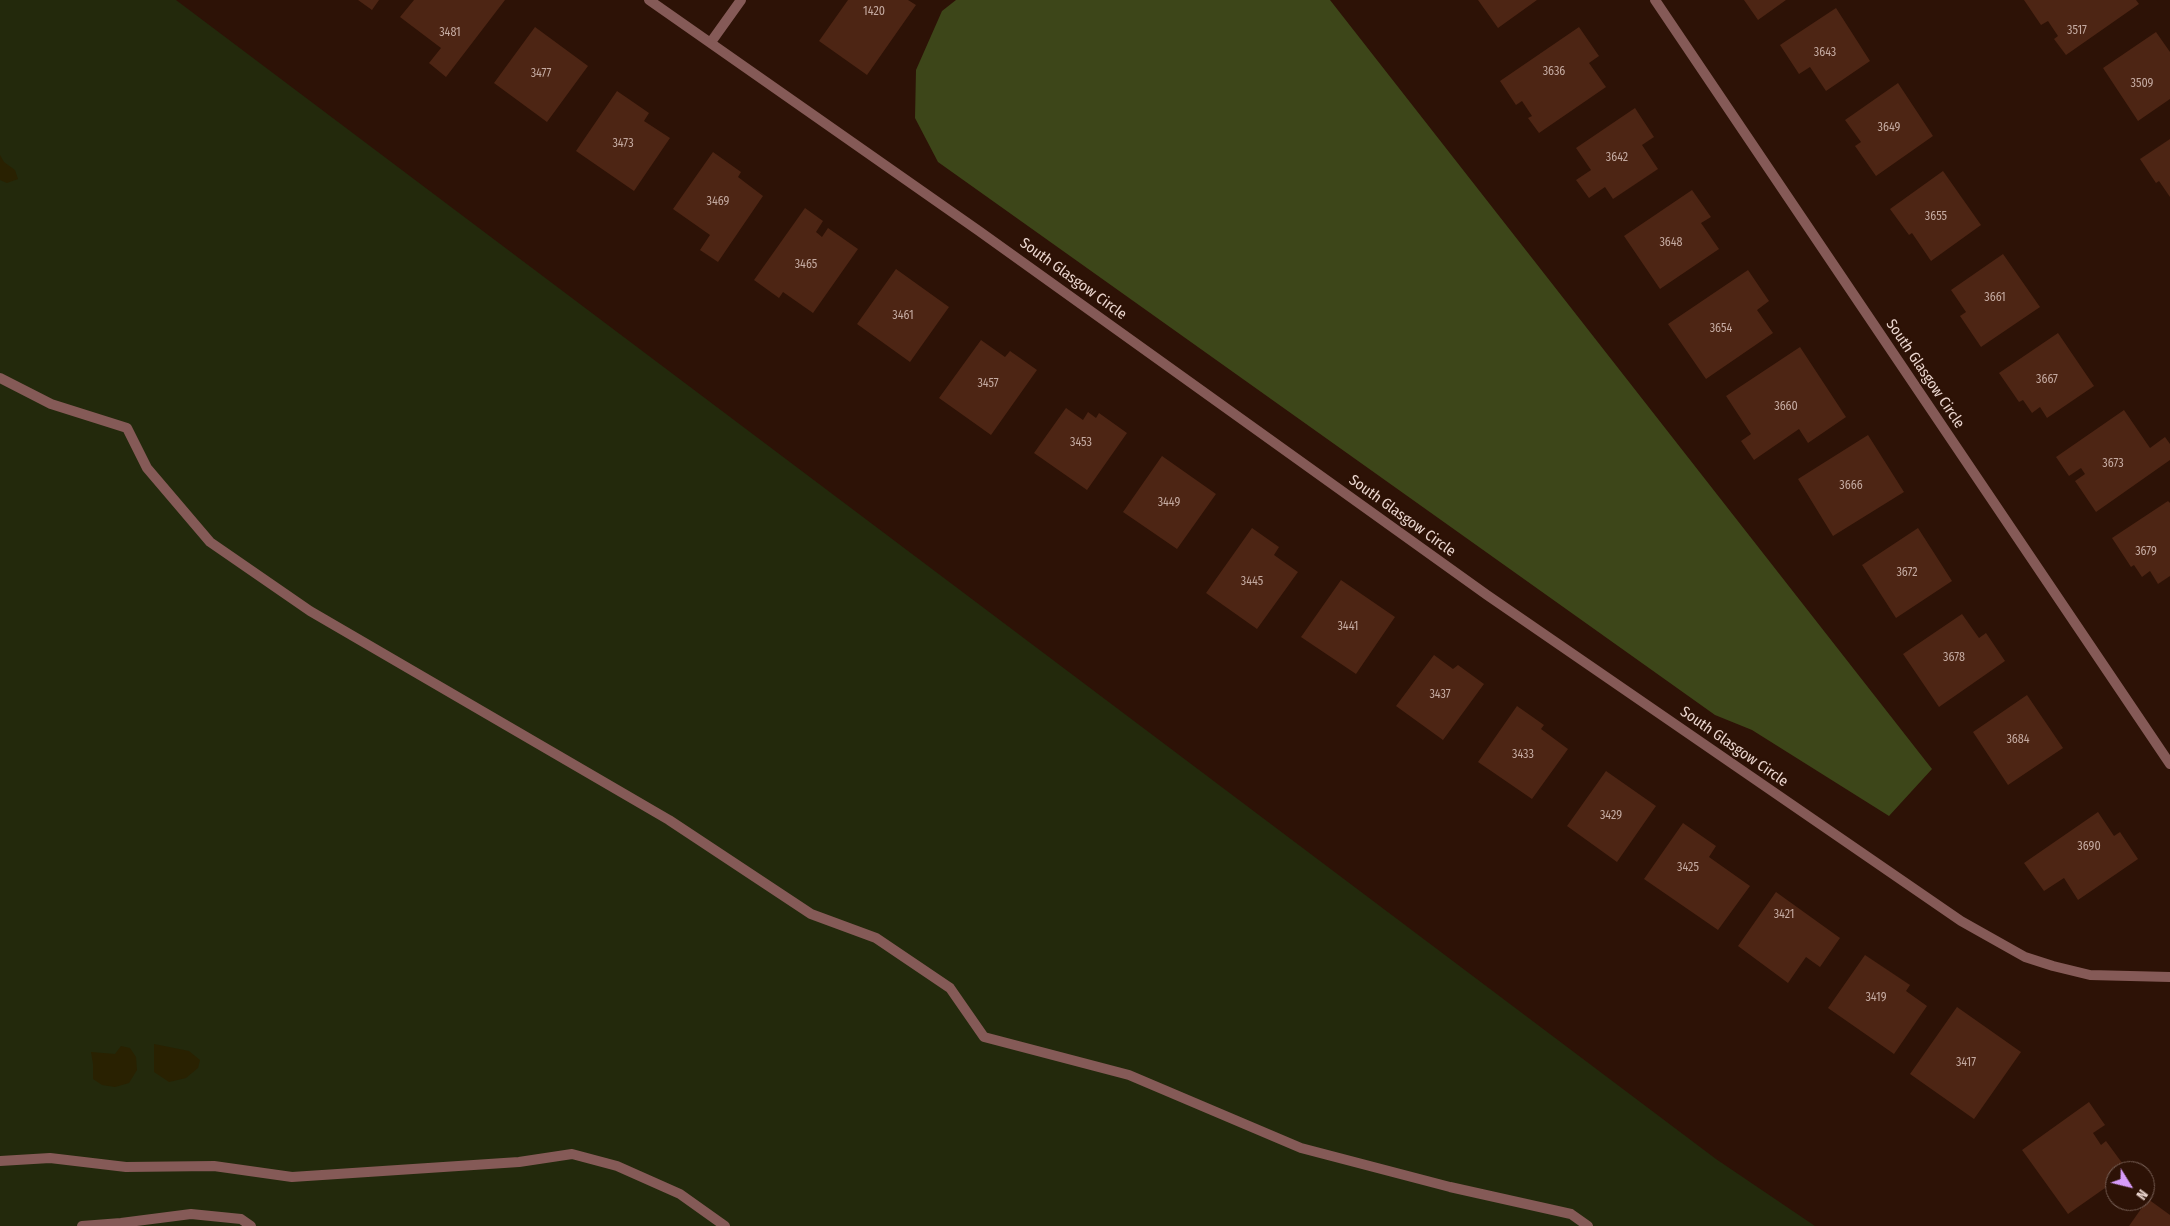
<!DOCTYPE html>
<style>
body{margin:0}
#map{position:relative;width:2170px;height:1226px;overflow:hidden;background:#2d1206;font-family:"Fira Sans Condensed",sans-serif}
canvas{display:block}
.north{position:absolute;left:2105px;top:1161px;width:50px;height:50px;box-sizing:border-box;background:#2d1206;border:1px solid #796157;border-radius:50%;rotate:126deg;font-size:14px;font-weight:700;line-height:20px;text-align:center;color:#ecd7d0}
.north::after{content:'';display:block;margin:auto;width:18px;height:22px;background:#d79bf9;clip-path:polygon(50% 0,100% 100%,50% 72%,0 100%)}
</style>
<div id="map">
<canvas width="2170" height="1226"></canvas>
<div class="north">N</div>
</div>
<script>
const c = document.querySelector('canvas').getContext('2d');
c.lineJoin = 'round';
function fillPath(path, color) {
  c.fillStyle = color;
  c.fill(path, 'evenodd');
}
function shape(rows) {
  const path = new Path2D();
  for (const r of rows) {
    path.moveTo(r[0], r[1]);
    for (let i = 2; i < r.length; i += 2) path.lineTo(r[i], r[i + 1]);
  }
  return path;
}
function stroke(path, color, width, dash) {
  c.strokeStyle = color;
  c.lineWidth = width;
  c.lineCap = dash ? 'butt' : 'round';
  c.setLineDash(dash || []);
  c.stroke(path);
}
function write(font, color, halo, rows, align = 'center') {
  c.font = font + ' "Fira Sans Condensed",sans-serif';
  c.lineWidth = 4.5;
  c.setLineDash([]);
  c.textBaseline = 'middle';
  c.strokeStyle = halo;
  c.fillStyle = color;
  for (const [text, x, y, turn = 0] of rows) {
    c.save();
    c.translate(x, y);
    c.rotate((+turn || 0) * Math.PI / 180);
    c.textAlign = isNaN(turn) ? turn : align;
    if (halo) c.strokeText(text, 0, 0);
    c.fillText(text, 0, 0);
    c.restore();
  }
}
const green = shape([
 [0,0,176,0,1716,1159,1815,1226,0,1226]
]);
const forest = shape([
 [956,0,1330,0,1932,769,1889,816,1752,730,1715,715,938,162,915,118,916,70,942,11]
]);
const sand = shape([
 [0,155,4,162,15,170,18,179,7,183,0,180],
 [154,1044,189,1051,200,1060,198,1068,186,1078,169,1082,154,1072],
 [121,1046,130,1048,136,1057,137,1070,129,1083,115,1087,102,1085,93,1079,93,1064,91,1052,115,1054]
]);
const building = shape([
 [358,0,379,0,372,10],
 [414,0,505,0,446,77,429,63,441,48,400,17],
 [848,0,908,0,916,5,867,75,819,41],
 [1478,0,1537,0,1498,28],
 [1744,0,1786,0,1758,20],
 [2024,0,2136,0,2139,4,2066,55,2054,39,2058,36,2048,21,2041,25],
 [1836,8,1870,61,1826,91,1810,67,1799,74,1780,45],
 [535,27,588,66,547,122,494,83],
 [1579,27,1599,56,1589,63,1606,87,1539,133,1528,118,1532,116,1522,101,1516,105,1500,81],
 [2156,32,2170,52,2170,99,2138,121,2103,68],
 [1898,83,1933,136,1876,176,1855,146,1861,142,1845,120],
 [617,91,649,113,644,121,670,138,634,191,576,151],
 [1635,108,1654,137,1642,145,1658,169,1613,199,1605,187,1589,198,1576,180,1591,170,1576,148],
 [2170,139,2170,197,2159,181,2156,183,2140,159],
 [713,152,741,172,738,177,763,196,718,262,700,250,710,235,673,209],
 [1943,171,1981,225,1931,261,1912,233,1909,235,1890,209],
 [1692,190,1711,217,1701,223,1719,249,1660,289,1624,236],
 [805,208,823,221,816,232,822,237,828,228,858,249,813,313,783,292,779,298,754,280],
 [2003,254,2040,307,1981,347,1960,316,1966,312,1951,290],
 [896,269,949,307,910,362,857,324],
 [1748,270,1769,301,1757,310,1773,333,1706,379,1668,324],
 [2058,333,2094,386,2047,418,2040,407,2032,413,2023,400,2019,402,1999,373],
 [981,340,1005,357,1010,351,1037,370,991,435,939,398],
 [1800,347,1846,417,1808,443,1799,429,1754,460,1741,441,1751,434,1726,396],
 [1066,408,1083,420,1088,412,1096,418,1099,413,1127,433,1087,490,1034,453],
 [2124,410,2150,448,2165,437,2170,444,2170,460,2096,512,2075,481,2085,474,2081,468,2069,476,2056,457],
 [1868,435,1904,492,1833,536,1798,479],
 [1162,456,1216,494,1177,549,1123,512],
 [2168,501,2170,503,2170,576,2158,584,2150,571,2142,577,2134,565,2131,567,2112,538],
 [1252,528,1279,547,1274,555,1298,572,1257,629,1206,593],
 [1918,528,1952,581,1896,618,1862,565],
 [1341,580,1395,617,1356,674,1301,637],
 [1962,614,1979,638,1986,633,2005,661,1939,707,1903,654],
 [1434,655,1453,669,1458,665,1484,684,1443,740,1396,706],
 [2027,695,2063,748,2008,785,1973,732],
 [1517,706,1544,725,1541,729,1568,749,1532,799,1478,762],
 [1606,771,1656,806,1617,862,1567,826],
 [2098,812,2114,836,2120,832,2138,859,2078,900,2064,878,2044,891,2024,863],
 [1683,823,1716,846,1709,857,1750,886,1718,930,1644,879],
 [1776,892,1840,938,1820,967,1806,957,1788,983,1738,946],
 [1865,955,1910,985,1906,991,1927,1006,1894,1054,1828,1008],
 [1957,1007,2021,1052,1974,1119,1910,1074],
 [2089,1102,2105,1125,2093,1133,2101,1145,2106,1141,2128,1171,2115,1171,2115,1181,2068,1214,2022,1150],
 [2148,1199,2170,1215,2170,1226,2129,1226]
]);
const lane = shape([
 [0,378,51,404,127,428,147,468,210,542,310,611,669,820,811,914,876,938,950,988,984,1037,1129,1075,1301,1148,1450,1187,1571,1214,1588,1226],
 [0,1161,50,1158,126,1167,214,1166,292,1177,519,1162,572,1154,617,1166,680,1194,725,1226],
 [82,1226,121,1223,191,1214,241,1219,251,1226]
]);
const street = shape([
 [649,0,979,231,1487,595,1961,921,2025,957,2053,966,2090,975,2170,977],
 [1655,0,2170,764],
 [711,42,741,0]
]);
const numberNames = [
 ["1420",874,12],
 ["3517",2077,31],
 ["3481",450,33],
 ["3643",1825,53],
 ["3636",1554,72],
 ["3477",541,74],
 ["3509",2142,84],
 ["3649",1889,128],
 ["3473",623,144],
 ["3642",1617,158],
 ["3469",718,202],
 ["3655",1936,217],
 ["3648",1671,243],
 ["3465",806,265],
 ["3661",1995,298],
 ["3461",903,316],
 ["3654",1721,329],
 ["3667",2047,380],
 ["3457",988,384],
 ["3660",1786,407],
 ["3453",1081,443],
 ["3673",2113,464],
 ["3666",1851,486],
 ["3449",1169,503],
 ["3679",2146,552],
 ["3672",1907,573],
 ["3445",1252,582],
 ["3441",1348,627],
 ["3678",1954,658],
 ["3437",1440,695],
 ["3684",2018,740],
 ["3433",1523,755],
 ["3429",1611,816],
 ["3690",2089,847],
 ["3425",1688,868],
 ["3421",1784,915],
 ["3419",1876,998],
 ["3417",1966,1063]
];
const streetNames = [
 ["South Glasgow Circle",1073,279,36],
 ["South Glasgow Circle",1925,374,56],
 ["South Glasgow Circle",1402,516,36],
 ["South Glasgow Circle",1734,747,35]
];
fillPath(green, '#23290c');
fillPath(forest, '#3d4619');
fillPath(sand, '#292101');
fillPath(building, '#4d2514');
stroke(lane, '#855a57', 10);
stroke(street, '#855a57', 10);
write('12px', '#c4aaa1', null, numberNames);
write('15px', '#ecd7d0', '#2d1206', streetNames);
</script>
